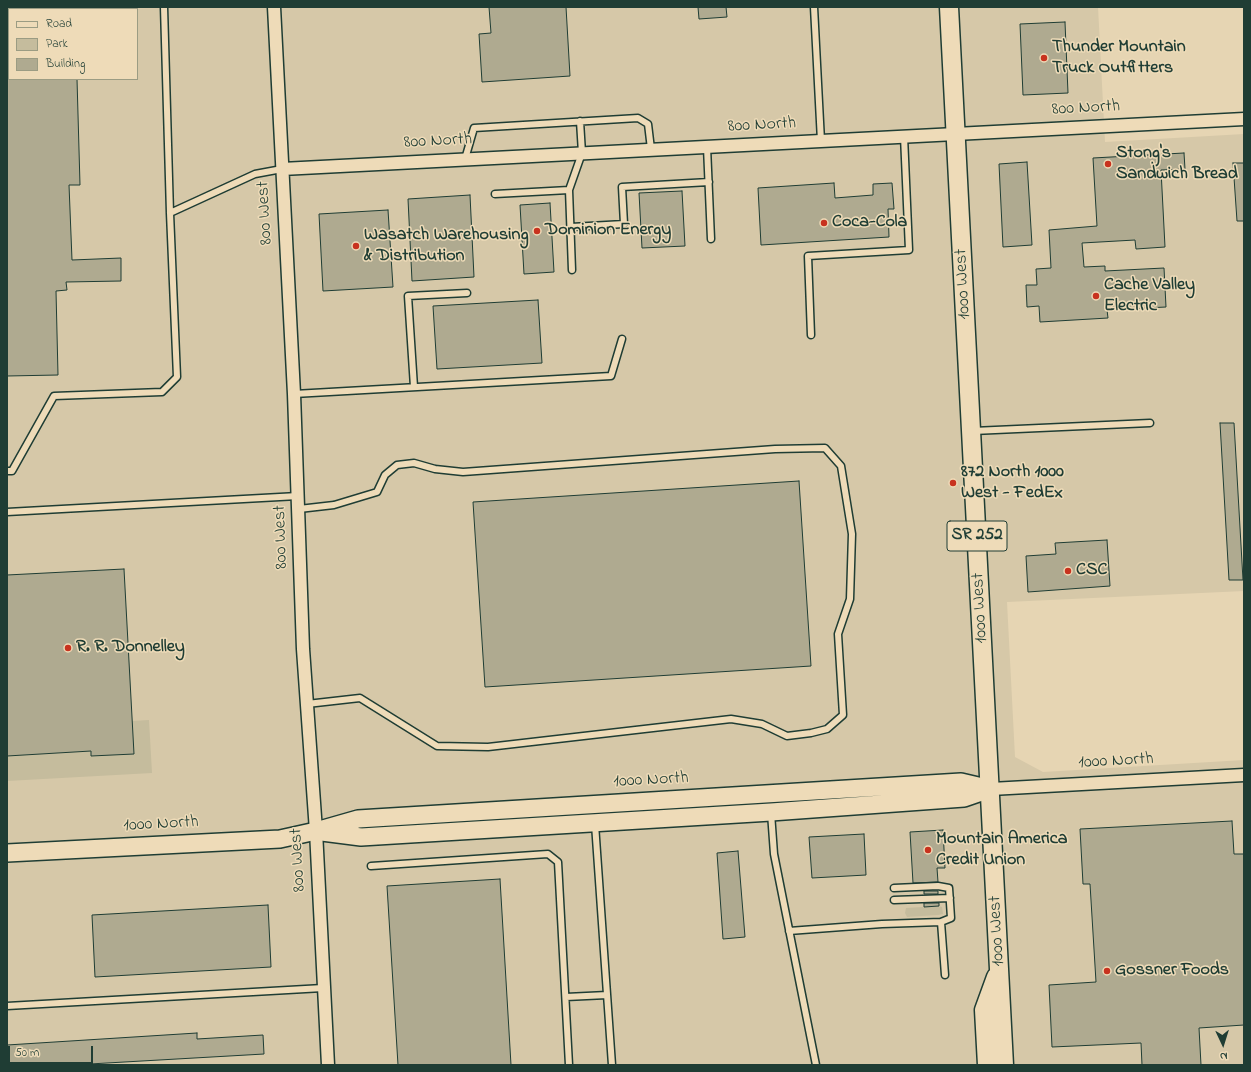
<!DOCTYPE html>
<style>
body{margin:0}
#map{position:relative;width:1251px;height:1072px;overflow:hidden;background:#e6d5b3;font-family:"Indie Flower",sans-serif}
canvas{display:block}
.frame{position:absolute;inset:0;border:8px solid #1f3d34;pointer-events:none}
.legend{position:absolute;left:8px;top:8px;width:130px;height:72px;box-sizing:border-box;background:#eedbb8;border:1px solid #9b9c83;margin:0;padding:5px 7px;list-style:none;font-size:12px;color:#1f3d34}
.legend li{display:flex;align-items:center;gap:8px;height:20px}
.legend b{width:20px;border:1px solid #9b9c83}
.north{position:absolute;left:1203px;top:1024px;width:40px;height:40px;-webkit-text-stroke:3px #eedbb8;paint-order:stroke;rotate:176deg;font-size:11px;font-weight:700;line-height:16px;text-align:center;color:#1f3d34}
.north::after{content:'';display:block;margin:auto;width:14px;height:18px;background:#1f3d34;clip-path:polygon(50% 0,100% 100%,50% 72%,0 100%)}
.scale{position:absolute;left:8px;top:1046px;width:85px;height:18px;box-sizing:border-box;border:2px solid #1f3d34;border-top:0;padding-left:5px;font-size:12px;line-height:14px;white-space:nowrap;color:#1f3d34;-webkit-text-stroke:3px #eedbb8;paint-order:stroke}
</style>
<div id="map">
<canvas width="1251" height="1072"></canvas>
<div class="frame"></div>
<ul class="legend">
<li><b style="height:5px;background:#eedbb8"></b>Road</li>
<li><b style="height:11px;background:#c5bc9d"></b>Park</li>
<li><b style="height:11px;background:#afaa90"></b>Building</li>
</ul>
<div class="north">N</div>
<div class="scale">50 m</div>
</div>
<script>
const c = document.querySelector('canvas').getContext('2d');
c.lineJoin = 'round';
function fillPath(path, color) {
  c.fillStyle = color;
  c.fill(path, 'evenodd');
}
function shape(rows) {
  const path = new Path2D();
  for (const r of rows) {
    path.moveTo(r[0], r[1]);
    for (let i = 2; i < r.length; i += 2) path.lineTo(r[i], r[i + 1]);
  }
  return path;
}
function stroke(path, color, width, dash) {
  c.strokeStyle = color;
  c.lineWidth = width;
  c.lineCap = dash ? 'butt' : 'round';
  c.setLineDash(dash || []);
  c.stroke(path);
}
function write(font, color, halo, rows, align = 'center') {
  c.font = font + ' "Indie Flower",sans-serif';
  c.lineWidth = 3;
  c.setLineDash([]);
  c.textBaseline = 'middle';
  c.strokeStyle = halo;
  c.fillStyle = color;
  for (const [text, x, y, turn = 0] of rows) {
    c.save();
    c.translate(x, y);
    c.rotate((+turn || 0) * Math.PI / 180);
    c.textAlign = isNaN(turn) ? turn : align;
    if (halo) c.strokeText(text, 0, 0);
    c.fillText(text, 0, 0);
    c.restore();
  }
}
const built = shape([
 [7,7,1098,7,1105,142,1244,134,1244,591,1007,602,1015,757,1043,772,1244,760,1244,1065,7,1065],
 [9,9,137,9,137,79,9,79]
]);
const green = shape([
 [149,720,152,773,7,781,7,756,91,751,91,756,132,721],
 [939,906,942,907,943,914,938,915,907,917,905,913,906,908]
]);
const building = shape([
 [489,7,566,7,570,76,482,82,479,34,491,33,489,7],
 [698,7,726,7,727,17,699,19,698,7],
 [1065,22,1068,93,1023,95,1020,24,1065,22],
 [7,79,77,79,80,185,69,185,72,260,121,258,121,281,66,282,67,290,56,291,58,375,7,376,7,79],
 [1184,153,1185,169,1161,170,1165,247,1136,249,1135,240,1082,243,1084,267,1105,266,1105,271,1164,268,1166,307,1107,310,1108,318,1040,322,1039,306,1027,307,1026,285,1037,285,1036,269,1051,268,1049,230,1097,226,1093,158,1184,153],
 [1027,162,1032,245,1003,247,999,164,1027,162],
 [1233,163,1244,163,1244,221,1237,221,1233,163],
 [834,183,835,198,873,195,873,184,892,183,894,209,888,209,889,237,761,245,758,188,834,183],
 [682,191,685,246,642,248,639,193,682,191],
 [470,195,474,277,412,281,408,199,470,195],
 [550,203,554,272,524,274,520,205,550,203],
 [388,210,393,287,323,291,319,214,388,210],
 [538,300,542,363,437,369,433,306,538,300],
 [1220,423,1234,423,1243,580,1229,580,1220,423],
 [799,481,811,666,485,687,473,502,799,481],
 [1107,540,1110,586,1028,592,1026,556,1056,554,1055,543,1107,540],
 [124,569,134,754,91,756,91,751,7,756,7,575,124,569],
 [1232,821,1234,854,1244,854,1244,1025,1199,1028,1201,1065,1142,1065,1141,1043,1052,1047,1049,985,1096,982,1090,884,1083,884,1080,829,1232,821],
 [943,830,945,868,937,868,938,882,913,883,910,832,943,830],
 [864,834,866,875,812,878,809,837,864,834],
 [738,851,745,937,723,939,717,853,738,851],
 [500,879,511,1065,398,1065,387,886,500,879],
 [924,891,938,891,938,894,924,894,924,891],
 [924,903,939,903,939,906,924,907,924,903],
 [268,905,271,967,95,977,92,915,268,905],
 [197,1033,197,1039,263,1035,264,1054,72,1065,7,1065,7,1045,197,1033]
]);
const lane = shape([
 [814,7,821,141],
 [707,147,711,239],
 [465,159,474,128,638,118,648,124,651,149],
 [495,194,569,190],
 [170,213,255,174,282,169],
 [571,227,624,224,622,187,709,182],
 [572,270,569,190,582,153,580,121],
 [811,335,808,256,909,250,904,136],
 [414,387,408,296,467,293],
 [294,394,611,376,622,339],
 [973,431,1150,423],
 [7,471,12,471,54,396,162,392,177,377,170,213,164,7],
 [299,509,334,505,377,492,385,475,397,465,414,463,435,469,463,472,775,449,825,448,841,466,852,534,850,599,838,634,843,715,827,729,811,733,787,736,762,724,731,719,488,747,437,746,360,698,307,704],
 [7,512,298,496],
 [771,813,774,854,816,1065],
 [595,824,612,1065],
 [371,866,548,854,558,862,569,1065],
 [894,888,938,886,949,888,951,918,941,922],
 [894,900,950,898],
 [789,931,882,924,941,922,945,975],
 [566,997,607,995],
 [7,1006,323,988]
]);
const street = shape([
 [274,7,294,394,303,649,316,831,328,1065],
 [282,169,1244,119],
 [991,789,1244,775]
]);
const secondary = shape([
 [322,832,361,837,771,812,964,798,990,789],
 [7,853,280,839,316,831,358,819,961,782,991,789]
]);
const primary = shape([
 [949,7,1004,1065],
 [987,1065,984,1010,996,977]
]);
const markers = [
 [1044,58,4,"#c8321e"],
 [1108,164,4,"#c8321e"],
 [824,223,4,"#c8321e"],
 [537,231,4,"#c8321e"],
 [356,246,4,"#c8321e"],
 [1096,296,4,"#c8321e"],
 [953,483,4,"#c8321e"],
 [1068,571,4,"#c8321e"],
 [68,648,4,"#c8321e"],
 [928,850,4,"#c8321e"],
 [1107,971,4,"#c8321e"]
];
const shields = [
 [977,536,60]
];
const shieldNames = [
 ["SR 252",977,536]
];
const poiNames = [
 ["Thunder Mountain",1052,48],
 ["Truck Outfitters",1052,69],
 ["Stong's",1116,154],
 ["Sandwich Bread",1116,175],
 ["Coca-Cola",832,223],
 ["Dominion Energy",545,231],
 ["Wasatch Warehousing",364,236],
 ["& Distribution",364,257],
 ["Cache Valley",1104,286],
 ["Electric",1104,307],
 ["872 North 1000",961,473],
 ["West - FedEx",961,494],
 ["CSC",1076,571],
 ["R. R. Donnelley",76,648],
 ["Mountain America",936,840],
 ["Credit Union",936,861],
 ["Gossner Foods",1115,971]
];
const streetNames = [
 ["800 North",1086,109,-3],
 ["800 North",762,126,-3],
 ["800 North",438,142,-3],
 ["800 West",266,213,-93],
 ["1000 West",964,284,-93],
 ["800 West",282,537,-92],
 ["1000 West",981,608,-93],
 ["1000 North",1116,762,-3],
 ["1000 North",651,781,-3],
 ["1000 North",161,825,-3],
 ["800 West",299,860,-93],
 ["1000 West",998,931,-93]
];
fillPath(built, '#d6c8a8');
fillPath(green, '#c5bc9d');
fillPath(building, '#afaa90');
stroke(building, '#1f3d34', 1);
stroke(lane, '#1f3d34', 9);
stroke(street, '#1f3d34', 15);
stroke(secondary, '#1f3d34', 20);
stroke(primary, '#1f3d34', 21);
stroke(lane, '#eedbb8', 6);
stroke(street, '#eedbb8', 12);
stroke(secondary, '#eedbb8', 17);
stroke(primary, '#eedbb8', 18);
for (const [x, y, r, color] of markers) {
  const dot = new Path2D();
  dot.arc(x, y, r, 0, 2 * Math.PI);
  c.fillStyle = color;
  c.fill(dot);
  stroke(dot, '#eedbb8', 1.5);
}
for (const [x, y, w] of shields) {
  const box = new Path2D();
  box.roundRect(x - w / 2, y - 15, w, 30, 3);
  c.fillStyle = '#eedbb8';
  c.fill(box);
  stroke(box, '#1f3d34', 1);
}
write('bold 17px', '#1f3d34', null, shieldNames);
write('bold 18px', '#1f3d34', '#eedbb8', poiNames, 'left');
write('18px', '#1f3d34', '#eedbb8', streetNames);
</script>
